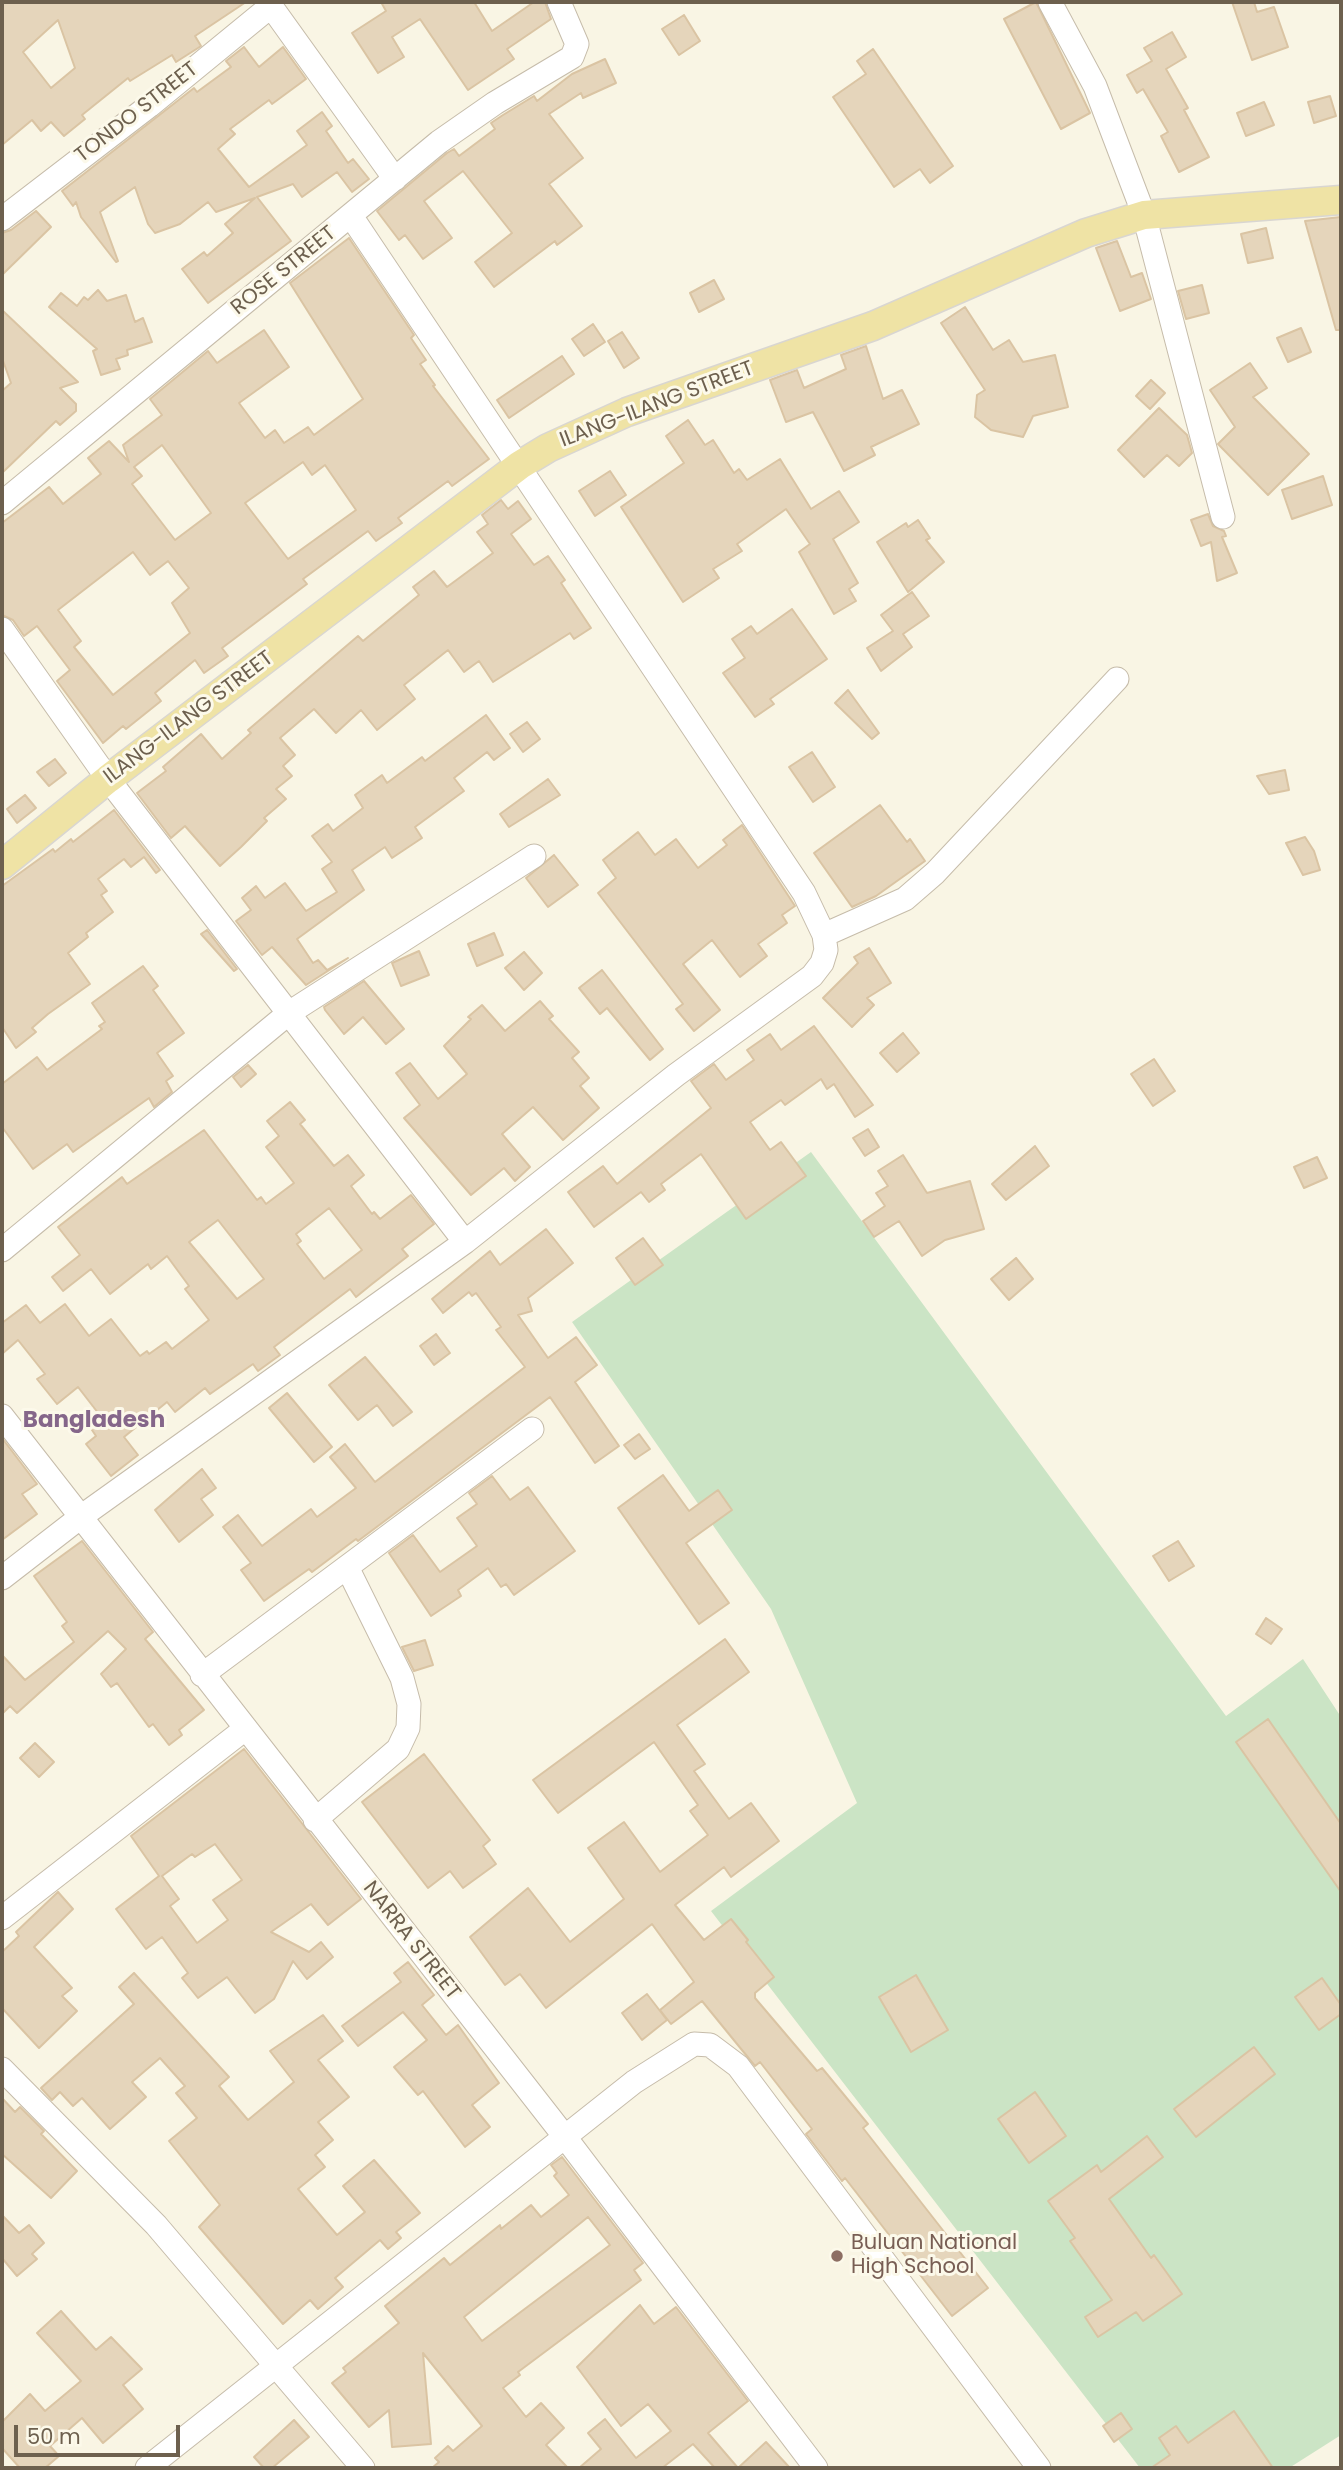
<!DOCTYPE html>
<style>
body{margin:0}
#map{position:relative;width:1343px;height:2470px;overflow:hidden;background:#f9f5e4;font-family:Poppins,sans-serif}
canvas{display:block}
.frame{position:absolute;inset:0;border:4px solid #6d604e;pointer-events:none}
.scale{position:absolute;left:14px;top:2425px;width:166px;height:32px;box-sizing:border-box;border:4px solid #6d604e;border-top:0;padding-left:9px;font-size:21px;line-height:24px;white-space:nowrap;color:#6d604e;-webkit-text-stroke:5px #fcf9ea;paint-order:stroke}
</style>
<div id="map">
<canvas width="1343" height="2470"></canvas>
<div class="frame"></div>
<div class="scale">50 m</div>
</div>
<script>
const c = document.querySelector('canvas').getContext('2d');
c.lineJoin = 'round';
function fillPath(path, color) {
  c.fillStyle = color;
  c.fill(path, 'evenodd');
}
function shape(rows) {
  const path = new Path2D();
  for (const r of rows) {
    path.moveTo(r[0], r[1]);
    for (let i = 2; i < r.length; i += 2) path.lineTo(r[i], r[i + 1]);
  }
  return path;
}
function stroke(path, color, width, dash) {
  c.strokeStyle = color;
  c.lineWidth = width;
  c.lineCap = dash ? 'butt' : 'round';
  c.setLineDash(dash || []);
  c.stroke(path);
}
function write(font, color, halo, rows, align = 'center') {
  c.font = font + ' Poppins,sans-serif';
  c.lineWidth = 6;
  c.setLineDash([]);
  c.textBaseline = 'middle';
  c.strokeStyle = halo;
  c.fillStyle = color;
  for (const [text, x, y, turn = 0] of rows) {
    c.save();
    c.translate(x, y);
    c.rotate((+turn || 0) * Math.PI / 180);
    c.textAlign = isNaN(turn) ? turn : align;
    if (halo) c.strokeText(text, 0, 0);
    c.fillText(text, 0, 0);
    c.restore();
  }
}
const green = shape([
 [811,1152,1226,1716,1303,1659,1341,1717,1341,2435,1289,2468,1140,2468,711,1911,857,1803,771,1609,572,1322]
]);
const building = shape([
 [2,2,246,2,195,36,201,46,198,48,176,62,172,55,130,81,128,78,82,115,85,119,64,136,51,122,41,131,32,120,2,145,2,2],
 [58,20,75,68,51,88,23,52,58,20],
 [381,2,474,2,492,31,534,2,545,2,551,19,507,49,514,59,468,90,420,19,392,37,404,57,378,73,352,33,386,11,381,2],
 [1036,2,1090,113,1061,129,1004,19,1036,2],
 [1232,2,1254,2,1257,12,1274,7,1288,47,1252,60,1232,2],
 [684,15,700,41,679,55,662,29,684,15],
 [1172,32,1186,57,1166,69,1188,108,1184,110,1209,157,1179,172,1161,136,1168,132,1143,89,1137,93,1127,75,1152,61,1144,48,1172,32],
 [244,47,259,67,283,47,306,79,272,104,269,100,230,129,235,134,218,149,249,187,307,145,297,131,322,112,332,126,326,131,348,163,353,159,369,179,352,192,337,172,302,197,293,184,257,197,291,241,208,303,182,269,204,252,207,256,233,233,225,224,255,198,216,212,208,202,180,224,155,233,148,224,135,187,100,212,118,261,116,262,81,217,76,202,73,206,62,191,194,88,197,92,231,67,226,61,244,47],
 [873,49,953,166,930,183,920,169,894,187,833,97,866,74,857,61,873,49],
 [605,59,616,83,583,98,581,93,549,114,583,158,549,184,582,226,557,245,555,241,494,287,475,262,512,233,463,171,424,201,452,238,423,259,405,235,399,240,377,211,447,153,454,149,459,156,495,129,491,123,503,115,534,96,537,101,572,74,605,59],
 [1330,96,1336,116,1314,123,1308,102,1330,96],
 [1264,102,1274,125,1246,136,1237,113,1264,102],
 [36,211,51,227,2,275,2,233,11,230,36,211],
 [1341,217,1341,330,1336,330,1305,221,1341,217],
 [1266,228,1273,258,1248,263,1241,234,1266,228],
 [349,238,414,335,411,338,426,360,420,364,435,385,433,386,489,459,452,486,448,481,398,518,402,523,376,541,368,531,303,579,307,584,222,648,228,656,204,673,195,660,155,693,161,701,126,729,123,726,103,743,57,681,70,670,37,626,24,636,13,620,2,615,2,523,49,487,63,504,101,474,88,458,109,441,129,462,123,445,162,415,150,399,208,351,217,363,264,330,289,367,239,403,265,438,275,430,284,443,308,427,314,435,363,399,290,283,349,238],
 [162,445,211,513,175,540,132,484,142,476,134,467,162,445],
 [303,462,312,475,325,465,356,510,288,559,245,503,303,462],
 [133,552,150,575,168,561,189,588,172,603,190,633,113,695,74,647,81,641,58,610,133,552],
 [1117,241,1131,277,1142,273,1151,299,1120,311,1096,248,1117,241],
 [714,280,724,299,699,312,690,293,714,280],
 [1202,285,1209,313,1186,319,1178,291,1202,285],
 [98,290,107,301,126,295,135,322,143,318,152,342,127,350,128,355,116,359,120,369,101,375,93,351,97,349,49,307,61,293,77,306,84,297,88,300,98,290],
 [965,307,993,350,1009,340,1023,362,1055,355,1068,407,1033,416,1023,437,991,430,975,417,977,395,985,390,941,323,965,307],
 [2,310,78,382,60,388,76,404,76,411,60,425,56,421,2,473,2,391,11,383,2,358,2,310],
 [593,324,605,342,584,356,572,339,593,324],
 [1301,328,1311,352,1288,362,1277,338,1301,328],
 [622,332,639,358,624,368,608,341,622,332],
 [866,346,883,399,902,390,919,424,871,447,875,455,844,471,813,412,786,422,770,380,797,370,804,388,846,369,841,355,866,346],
 [562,356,574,374,509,418,497,400,562,356],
 [1250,363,1267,388,1253,397,1309,454,1268,495,1218,444,1235,427,1210,390,1250,363],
 [1151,380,1165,393,1150,409,1136,396,1151,380],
 [1159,408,1187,435,1192,453,1179,466,1167,455,1144,477,1118,450,1159,408],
 [688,420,705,445,713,440,734,473,739,469,747,480,780,459,811,509,839,491,859,522,833,539,858,583,849,589,856,601,834,614,799,552,810,544,786,509,737,544,742,551,713,569,719,578,683,602,621,507,684,463,666,436,688,420],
 [610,471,626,495,595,516,579,491,610,471],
 [1323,476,1332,505,1292,519,1282,490,1323,476],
 [501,500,508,509,518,501,531,519,511,534,534,565,548,556,565,580,561,583,591,628,574,639,570,633,493,682,479,661,464,672,448,650,404,685,415,699,377,730,361,710,336,733,314,709,280,738,295,755,283,766,292,776,276,789,286,799,264,818,267,821,241,847,220,866,185,826,171,838,137,793,166,771,163,767,201,734,222,759,251,733,248,730,358,636,363,641,419,595,413,587,434,571,447,587,493,553,477,532,488,524,482,515,501,500],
 [1208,514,1213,526,1224,531,1226,536,1222,537,1237,573,1217,581,1211,542,1201,546,1191,520,1208,514],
 [918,520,930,538,926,540,944,562,908,592,877,542,906,523,908,527,918,520],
 [912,592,929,616,903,634,912,647,881,671,867,648,893,631,881,615,912,592],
 [792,609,827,659,770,699,774,704,755,717,723,673,745,658,732,639,751,626,757,634,792,609],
 [848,690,879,733,872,739,835,703,848,690],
 [486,715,510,748,494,760,487,752,454,778,464,791,415,827,422,838,392,858,385,847,352,870,364,890,297,939,313,963,318,960,327,970,348,958,306,985,272,947,262,955,236,921,251,910,242,898,256,886,265,898,285,883,306,911,337,892,322,869,332,862,312,836,328,824,333,831,363,808,355,795,382,775,387,783,422,757,425,761,486,715],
 [527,722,540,739,523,752,510,734,527,722],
 [812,752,835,787,813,802,789,767,812,752],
 [55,759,66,773,49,786,37,772,55,759],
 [1285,770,1289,790,1269,794,1257,776,1285,770],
 [548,779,560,795,509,827,500,814,548,779],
 [25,795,36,808,17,823,7,809,25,795],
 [880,805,907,842,910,839,925,861,876,896,852,907,814,853,880,805],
 [114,810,160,870,156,873,144,857,131,867,124,859,98,879,107,891,101,895,113,912,86,933,88,937,68,953,90,984,48,1014,32,1028,36,1032,16,1048,2,1027,2,886,53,849,55,852,71,839,73,842,114,810],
 [742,825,795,906,782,915,787,923,758,944,767,956,740,977,712,940,683,964,720,1010,694,1031,676,1009,683,1004,598,893,616,878,603,860,638,832,655,855,676,839,698,868,727,845,723,840,742,825],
 [1305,837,1314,851,1320,870,1303,875,1286,843,1305,837],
 [554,855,578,885,548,907,526,878,554,855],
 [207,930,237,969,234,971,201,934,207,930],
 [494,933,503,955,477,966,468,944,494,933],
 [869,948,891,983,867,998,874,1005,852,1027,823,998,858,963,854,957,869,948],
 [419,951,429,975,401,986,392,963,419,951],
 [524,952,542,973,524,990,505,968,524,952],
 [143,966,158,986,153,990,184,1033,157,1053,173,1076,166,1081,172,1092,154,1107,149,1098,73,1152,67,1144,33,1169,2,1127,2,1084,37,1057,47,1070,102,1029,99,1026,105,1022,92,1003,143,966],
 [602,970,663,1049,650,1060,607,1008,600,1014,579,988,602,970],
 [364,981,404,1029,386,1044,363,1017,344,1034,325,1010,324,1007,364,981],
 [540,1001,553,1016,549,1019,579,1052,572,1058,589,1078,580,1086,599,1108,563,1140,533,1107,502,1134,530,1167,515,1181,504,1168,471,1195,404,1118,420,1105,396,1073,410,1063,438,1099,467,1074,444,1046,471,1019,468,1017,482,1005,505,1031,540,1001],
 [814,1026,873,1105,855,1117,834,1084,827,1089,821,1079,785,1105,781,1100,750,1122,770,1150,781,1142,806,1176,746,1219,701,1154,661,1184,665,1190,649,1202,641,1192,594,1227,568,1192,603,1166,617,1184,711,1108,691,1081,714,1064,726,1080,754,1060,747,1050,770,1034,781,1050,814,1026],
 [903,1033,919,1053,897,1072,880,1053,903,1033],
 [1154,1059,1175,1091,1153,1106,1131,1074,1154,1059],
 [248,1065,256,1074,241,1087,233,1077,248,1065],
 [290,1102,305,1120,300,1124,334,1166,348,1155,364,1175,351,1186,372,1214,374,1212,380,1219,411,1195,434,1224,402,1249,408,1256,372,1284,356,1297,350,1289,274,1347,280,1355,258,1371,253,1364,210,1394,205,1388,175,1412,167,1402,124,1437,138,1455,111,1476,86,1444,96,1436,90,1427,102,1418,78,1387,57,1404,37,1379,45,1374,18,1340,2,1354,2,1323,26,1305,40,1323,65,1304,89,1336,111,1319,140,1356,147,1351,149,1354,166,1342,172,1349,209,1320,185,1289,189,1286,167,1256,151,1269,148,1264,110,1294,91,1269,63,1291,52,1277,80,1255,58,1227,122,1177,127,1184,204,1130,257,1200,261,1197,266,1204,294,1183,266,1147,279,1136,267,1121,290,1102],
 [329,1208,362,1250,324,1279,297,1244,301,1241,296,1234,329,1208],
 [218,1220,264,1279,237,1299,189,1242,218,1220],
 [868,1129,879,1147,865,1156,853,1138,868,1129],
 [1035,1146,1049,1166,1006,1200,992,1184,1035,1146],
 [903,1155,927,1193,970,1181,984,1229,945,1240,922,1256,899,1221,874,1237,863,1221,885,1206,876,1193,888,1186,878,1171,903,1155],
 [1317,1157,1327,1178,1304,1188,1294,1167,1317,1157],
 [546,1229,573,1263,528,1298,532,1311,518,1315,548,1358,576,1337,597,1365,575,1382,619,1446,595,1463,550,1397,358,1541,356,1539,312,1572,309,1569,264,1601,241,1570,251,1563,223,1527,238,1515,262,1546,311,1509,317,1517,356,1488,330,1457,345,1444,375,1482,525,1367,496,1330,501,1327,476,1293,472,1296,469,1292,443,1313,432,1299,490,1251,500,1265,546,1229],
 [643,1238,663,1265,635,1285,616,1258,643,1238],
 [1016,1258,1033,1279,1009,1300,991,1279,1016,1258],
 [436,1334,450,1353,434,1365,420,1346,436,1334],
 [365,1357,412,1412,393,1426,377,1405,358,1420,329,1385,365,1357],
 [287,1393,332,1447,314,1462,269,1408,287,1393],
 [639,1434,650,1449,635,1459,624,1445,639,1434],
 [2,1438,37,1484,22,1494,37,1514,2,1540,2,1438],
 [202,1469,216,1488,201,1499,213,1515,179,1542,155,1510,202,1469],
 [663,1475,689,1511,718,1490,732,1510,686,1543,729,1603,699,1624,618,1508,663,1475],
 [492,1476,510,1500,528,1487,575,1551,514,1595,506,1584,501,1587,488,1568,458,1590,461,1596,431,1616,389,1553,413,1535,440,1572,477,1546,457,1518,477,1504,469,1493,492,1476],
 [82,1541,153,1632,145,1639,204,1710,179,1730,182,1735,169,1745,153,1724,149,1727,117,1683,111,1687,101,1674,126,1649,108,1631,17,1713,10,1706,2,1714,2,1655,25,1680,74,1642,62,1626,67,1622,34,1576,82,1541],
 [1178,1541,1194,1566,1169,1581,1153,1556,1178,1541],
 [1266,1618,1282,1629,1271,1644,1256,1634,1266,1618],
 [725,1639,749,1672,677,1725,705,1764,694,1771,729,1819,751,1803,779,1841,731,1877,724,1867,675,1905,704,1940,731,1919,748,1940,746,1942,774,1977,755,1993,755,1998,817,2071,822,2068,868,2124,863,2128,988,2288,952,2316,845,2178,842,2181,806,2134,812,2129,760,2062,755,2066,702,2001,671,2024,660,2010,694,1982,652,1924,546,2008,520,1974,505,1985,470,1937,528,1888,570,1942,624,1899,588,1848,624,1822,660,1872,708,1835,690,1811,698,1805,654,1742,558,1813,533,1780,725,1639],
 [425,1640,433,1665,414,1671,402,1647,425,1640],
 [1268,1719,1341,1824,1341,1892,1236,1742,1268,1719],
 [35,1743,54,1762,39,1777,20,1758,35,1743],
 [244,1749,361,1899,328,1925,311,1904,271,1932,309,1952,321,1942,333,1957,307,1979,293,1961,274,1999,255,2013,227,1977,198,1998,182,1978,188,1973,162,1937,146,1949,116,1909,159,1876,131,1836,244,1749],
 [215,1844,242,1880,213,1900,228,1920,197,1943,170,1906,179,1899,162,1876,192,1854,195,1857,215,1844],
 [424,1754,490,1840,483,1846,496,1864,463,1888,450,1871,428,1888,362,1802,424,1754],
 [58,1892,73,1909,34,1947,72,1988,62,1996,77,2011,39,2048,2,2008,2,1952,19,1936,16,1932,58,1892],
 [408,1962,434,1995,422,2005,446,2035,458,2025,499,2083,472,2105,490,2127,465,2147,423,2091,418,2095,394,2067,427,2040,403,2012,358,2046,342,2026,401,1982,394,1973,408,1962],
 [134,1973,229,2077,219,2086,248,2120,294,2082,270,2051,323,2015,343,2041,318,2060,349,2097,318,2122,333,2140,315,2155,325,2167,298,2189,337,2235,365,2212,343,2186,374,2160,420,2213,396,2232,401,2238,388,2249,380,2240,335,2278,343,2287,318,2309,310,2300,283,2324,199,2227,220,2205,169,2141,197,2118,176,2093,185,2086,160,2058,132,2082,146,2097,110,2129,82,2098,73,2106,60,2092,52,2100,41,2088,134,2004,119,1987,134,1973],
 [916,1975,948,2030,911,2052,879,1997,916,1975],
 [1322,1978,1341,2005,1341,2014,1319,2030,1295,1997,1322,1978],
 [647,1994,667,2020,642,2040,622,2013,647,1994],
 [1254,2047,1275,2074,1196,2137,1174,2109,1254,2047],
 [1035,2092,1066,2136,1029,2163,998,2119,1035,2092],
 [2,2098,15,2112,20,2107,44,2131,41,2134,77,2171,51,2198,2,2154,2,2098],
 [1147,2136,1163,2157,1109,2199,1151,2258,1154,2255,1182,2294,1143,2321,1136,2312,1098,2337,1085,2317,1112,2300,1070,2241,1075,2238,1048,2201,1097,2165,1101,2172,1147,2136],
 [562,2157,643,2263,634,2270,641,2280,518,2372,520,2375,503,2388,526,2417,541,2403,564,2428,546,2445,568,2468,432,2468,439,2462,435,2458,448,2446,453,2451,482,2426,423,2353,431,2444,392,2447,389,2410,369,2427,332,2383,346,2372,343,2368,399,2323,385,2306,444,2258,450,2265,500,2225,501,2229,531,2205,541,2217,569,2195,554,2176,557,2173,551,2165,562,2157],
 [588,2217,610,2245,482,2341,464,2317,588,2217],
 [2,2215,19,2233,29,2225,44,2243,32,2254,37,2259,17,2276,2,2258,2,2215],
 [640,2305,654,2324,676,2307,748,2401,708,2433,738,2468,766,2442,790,2468,715,2468,693,2444,662,2468,579,2468,601,2449,588,2433,605,2419,636,2458,671,2431,648,2404,621,2426,577,2367,640,2305],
 [61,2311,96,2350,111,2337,142,2369,123,2385,143,2409,103,2443,82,2418,50,2446,59,2456,45,2468,20,2468,2,2448,2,2422,30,2394,45,2411,81,2381,37,2333,61,2311],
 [1234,2411,1273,2468,1151,2468,1170,2455,1159,2438,1176,2426,1188,2443,1234,2411],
 [1121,2413,1132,2429,1114,2442,1103,2426,1121,2413],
 [294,2420,309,2437,272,2468,264,2468,254,2457,294,2420]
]);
const minor = shape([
 [268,2,395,179],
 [1050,2,1095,86,1144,215,1223,517],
 [2,219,149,106,271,6],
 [2,503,439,142,495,103,572,57,577,44,559,2],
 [2,629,108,779,465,1242],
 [824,935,905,899,935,873,1117,679],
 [2,1250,289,1013,534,856],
 [2,1416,565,2137,816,2468],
 [2,1578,82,1516,465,1242,676,1075,812,976,822,963,826,950,824,935,804,893,351,216],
 [202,1675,532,1429],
 [315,1820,398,1749,408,1728,409,1704,402,1678,347,1567],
 [2,1918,245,1729],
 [2,2069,156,2225,363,2468],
 [147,2468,634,2082,694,2044,710,2045,738,2066,1039,2468]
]);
const major = shape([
 [2,865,108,779,520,465,548,448,627,412,873,326,1086,233,1144,215,1341,200]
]);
const markers = [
 [837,2256,7,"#8d6e63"]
];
const streetNames = [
 ["TONDO STREET",137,113,-38],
 ["ROSE STREET",284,271,-39],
 ["ILANG-ILANG STREET",657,405,-21],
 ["ILANG-ILANG STREET",189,718,-37],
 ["NARRA STREET",411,1941,52]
];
const educationNames = [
 ["Buluan National",851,2244],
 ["High School",851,2268]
];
const neighbourhoodNames = [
 ["Bangladesh",94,1421]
];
fillPath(green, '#cbe4c5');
fillPath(building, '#e5d5bb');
stroke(building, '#dac4a3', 2);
stroke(minor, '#c6bcaa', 25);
stroke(major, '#d9d6d1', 31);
stroke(minor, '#fff', 23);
stroke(major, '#efe3a5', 28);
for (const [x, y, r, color] of markers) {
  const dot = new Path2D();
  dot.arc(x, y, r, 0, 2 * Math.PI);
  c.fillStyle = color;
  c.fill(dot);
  stroke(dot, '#fcf9ea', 2.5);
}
write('21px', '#6d604e', '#fcf9ea', streetNames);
write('21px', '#785e54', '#fcf9ea', educationNames, 'left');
write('bold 23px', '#85668a', '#fcf9ea', neighbourhoodNames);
</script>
